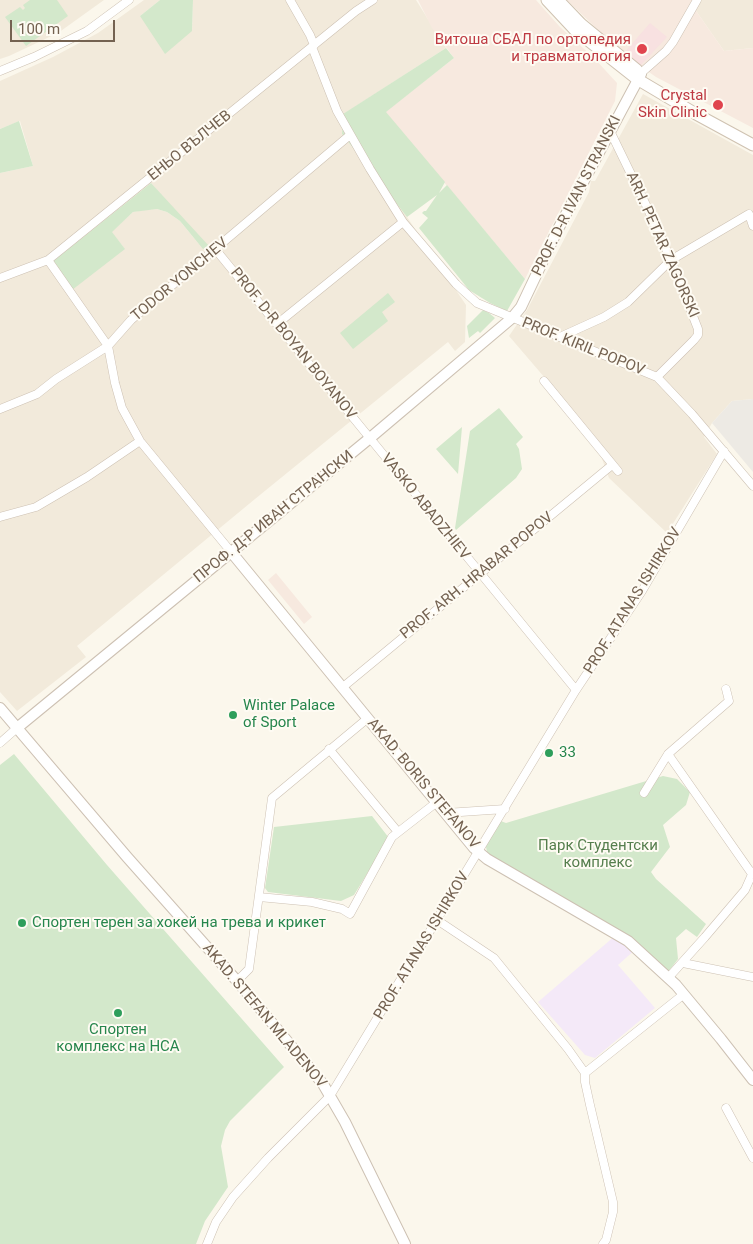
<!DOCTYPE html>
<meta charset="utf-8">
<style>
body{margin:0}
#map{position:relative;width:753px;height:1244px;overflow:hidden;background:#fbf7ec;font-family:Roboto,sans-serif}
canvas{display:block}
.scale{position:absolute;left:10px;top:20px;width:105px;height:22px;box-sizing:border-box;border:2px solid #746251;border-top:0;padding-left:6px;font-size:15px;line-height:18px;white-space:nowrap;color:#746251;-webkit-text-stroke:4px #fefbf3;paint-order:stroke}
</style>
<div id="map">
<canvas width="753" height="1244"></canvas>
<div class="scale">100 m</div>
</div>
<script>
const c = document.querySelector('canvas').getContext('2d');
c.lineJoin = 'round';
function fillPath(path, color) {
  c.fillStyle = color;
  c.fill(path, 'evenodd');
}
function shape(rows) {
  const path = new Path2D();
  for (const r of rows) {
    path.moveTo(r[0], r[1]);
    for (let i = 2; i < r.length; i += 2) path.lineTo(r[i], r[i + 1]);
  }
  return path;
}
function stroke(path, color, width, dash) {
  c.strokeStyle = color;
  c.lineWidth = width;
  c.lineCap = dash ? 'butt' : 'round';
  c.setLineDash(dash || []);
  c.stroke(path);
}
function write(font, color, halo, rows, align = 'center') {
  c.font = font + ' Roboto,sans-serif';
  c.lineWidth = 4;
  c.setLineDash([]);
  c.textBaseline = 'middle';
  c.strokeStyle = halo;
  c.fillStyle = color;
  for (const [text, x, y, turn = 0] of rows) {
    c.save();
    c.translate(x, y);
    c.rotate((+turn || 0) * Math.PI / 180);
    c.textAlign = isNaN(turn) ? turn : align;
    if (halo) c.strokeText(text, 0, 0);
    c.fillText(text, 0, 0);
    c.restore();
  }
}
const residential = shape([
 [0,0,104,0,58,33,9,56,0,59],
 [144,0,160,0,140,16,192,31,193,0,416,0,446,48,344,114,342,134,407,217,466,305,465,342,455,351,448,342,255,499,77,646,86,657,17,711,0,692,0,173,33,166,20,121,0,129,0,81,53,57,98,33],
 [151,183,203,249,180,221,167,212,157,209,144,210,133,212,111,232,124,248,53,262],
 [697,0,753,0,753,48,724,51,694,8],
 [643,94,753,155,753,399,732,401,712,423,704,437,717,454,667,533,609,478,593,434,509,336,527,310,589,192,591,181,595,181]
]);
const commercial = shape([
 [418,0,536,0,560,27,594,58,617,83,615,101,525,279,385,112,454,58,432,28],
 [567,0,697,0,694,8,724,51,753,48,753,128,656,77,622,53],
 [276,573,312,617,304,624,268,580]
]);
const industrial = shape([
 [753,399,753,472,712,423,732,401]
]);
const education = shape([
 [616,935,636,949,618,965,655,1008,595,1058,585,1055,538,1002]
]);
const medical = shape([
 [650,23,667,37,640,66,624,53]
]);
const green = shape([
 [30,0,57,0,68,16,26,46,5,17,20,7,23,10,25,8,23,5],
 [160,0,193,0,192,31,165,54,140,16],
 [446,48,454,58,386,112,445,182,439,193,447,185,525,279,507,311,490,303,469,290,419,228,428,218,422,213,424,211,426,211,437,195,407,217,342,134,343,114],
 [19,121,33,166,0,173,0,129],
 [151,183,209,246,203,249,180,221,167,212,157,209,133,212,112,232,125,249,72,290,52,262],
 [388,293,395,302,382,312,388,321,353,349,340,333],
 [483,310,489,313,495,318,480,333,478,331,469,338,467,326],
 [499,408,523,437,516,444,519,449,522,469,516,478,456,530,455,528,470,431],
 [462,427,458,474,436,449],
 [14,754,107,865,284,1067,230,1121,225,1130,221,1146,228,1187,205,1221,196,1244,0,1244,0,765],
 [663,776,677,779,690,792,686,805,663,825,670,847,651,872,656,879,706,924,697,937,686,929,676,938,678,959,668,972,605,923,489,855,487,852,485,842,498,820,506,823],
 [372,816,389,838,354,895,341,901,268,892,265,888,274,827]
]);
const minor = shape([
 [290,0,310,35,314,45],
 [312,47,337,111,370,169,403,222,456,284,477,303,657,377,692,414,753,486],
 [0,71,34,57,87,31,129,0],
 [641,73,666,51,673,42,697,0],
 [610,131,647,207,671,260,698,329,698,335,694,340,657,377],
 [216,250,576,690],
 [48,260,108,346,115,383,122,408,140,441,232,553],
 [0,278,48,260,356,11,373,0],
 [277,324,403,222],
 [560,337,604,317,628,302,671,260,749,214,753,226],
 [544,381,618,471],
 [0,409,37,394,56,379,108,346,131,320,350,135],
 [0,517,36,507,87,477,140,441],
 [343,687,612,465],
 [0,743,17,728],
 [329,749,398,832],
 [668,754,752,874],
 [644,793,668,754,729,701,726,689],
 [446,813,505,809],
 [259,897,312,902,342,909,350,914,392,837,437,802],
 [437,920,494,958,568,1049,585,1073],
 [683,963,753,977],
 [669,977,705,937,745,890,753,872],
 [237,981,249,969,272,798,368,718],
 [726,1108,753,1158],
 [207,1244,216,1222,233,1197,268,1158,330,1096,576,690,642,591,724,451],
 [603,1244,606,1240,613,1212,613,1202,590,1105,585,1082,585,1073,684,994]
]);
const tertiary = shape([
 [232,553,474,848,487,859,628,941,676,985,721,1039,753,1080],
 [0,708,127,857,237,981,323,1084,345,1122,405,1244],
 [17,728,370,438,512,318,521,307,557,231,641,74]
]);
const secondary = shape([
 [547,0,575,30,637,79,696,114,753,145],
 [558,0,581,24,637,70]
]);
const markers = [
 [642,49,6,"#e0444e"],
 [718,105,6,"#e0444e"],
 [233,715,5,"#2e9e5b"],
 [549,753,5,"#2e9e5b"],
 [22,923,5,"#2e9e5b"],
 [118,1013,5,"#2e9e5b"]
];
const healthNames = [
 ["Витоша СБАЛ по ортопедия",631,40],
 ["и травматология",631,57],
 ["Crystal",707,96],
 ["Skin Clinic",707,113]
];
const streetNames = [
 ["ЕНЬО ВЪЛЧЕВ",190,146,-39],
 ["PROF. D-R IVAN STRANSKI",577,196,-63],
 ["ARH. PETAR ZAGORSKI",662,245,66],
 ["TODOR YONCHEV",180,280,-40],
 ["PROF. D-R BOYAN BOYANOV",293,344,51],
 ["PROF. KIRIL POPOV",583,347,22],
 ["VASKO ABADZHIEV",425,507,51],
 ["ПРОФ. Д-Р ИВАН СТРАНСКИ",274,517,-39],
 ["PROF. ARH. HRABAR POPOV",477,576,-39],
 ["PROF. ATANAS ISHIRKOV",633,601,-58],
 ["AKAD. BORIS STEFANOV",423,784,50],
 ["PROF. ATANAS ISHIRKOV",422,946,-59],
 ["AKAD. STEFAN MLADENOV",264,1016,50]
];
const leisureNames = [
 ["Winter Palace",243,706],
 ["of Sport",243,723],
 ["33",559,753],
 ["Спортен терен за хокей на трева и крикет",32,923],
 ["Спортен",118,1030,"center"],
 ["комплекс на НСА",118,1047,"center"]
];
const parkNames = [
 ["Парк Студентски",598,846],
 ["комплекс",598,863]
];
fillPath(residential, '#f2eadb');
fillPath(commercial, '#f7e9df');
fillPath(industrial, '#edeae4');
fillPath(education, '#f4e9f8');
fillPath(medical, '#f8e1e1');
fillPath(green, '#d3e8cb');
stroke(minor, '#cdc1b3', 9);
stroke(tertiary, '#cdc1b3', 12);
stroke(secondary, '#cfc2b1', 13);
stroke(minor, '#fff', 8);
stroke(tertiary, '#fff', 10);
stroke(secondary, '#fff', 11);
for (const [x, y, r, color] of markers) {
  const dot = new Path2D();
  dot.arc(x, y, r, 0, 2 * Math.PI);
  c.fillStyle = color;
  c.fill(dot);
  stroke(dot, '#fefbf3', 2);
}
write('15px', '#be3a42', '#fefbf3', healthNames, 'right');
write('15px', '#746251', '#fefbf3', streetNames);
write('15px', '#27864d', '#fefbf3', leisureNames, 'left');
write('15px', '#557e4d', '#fefbf3', parkNames);
</script>
